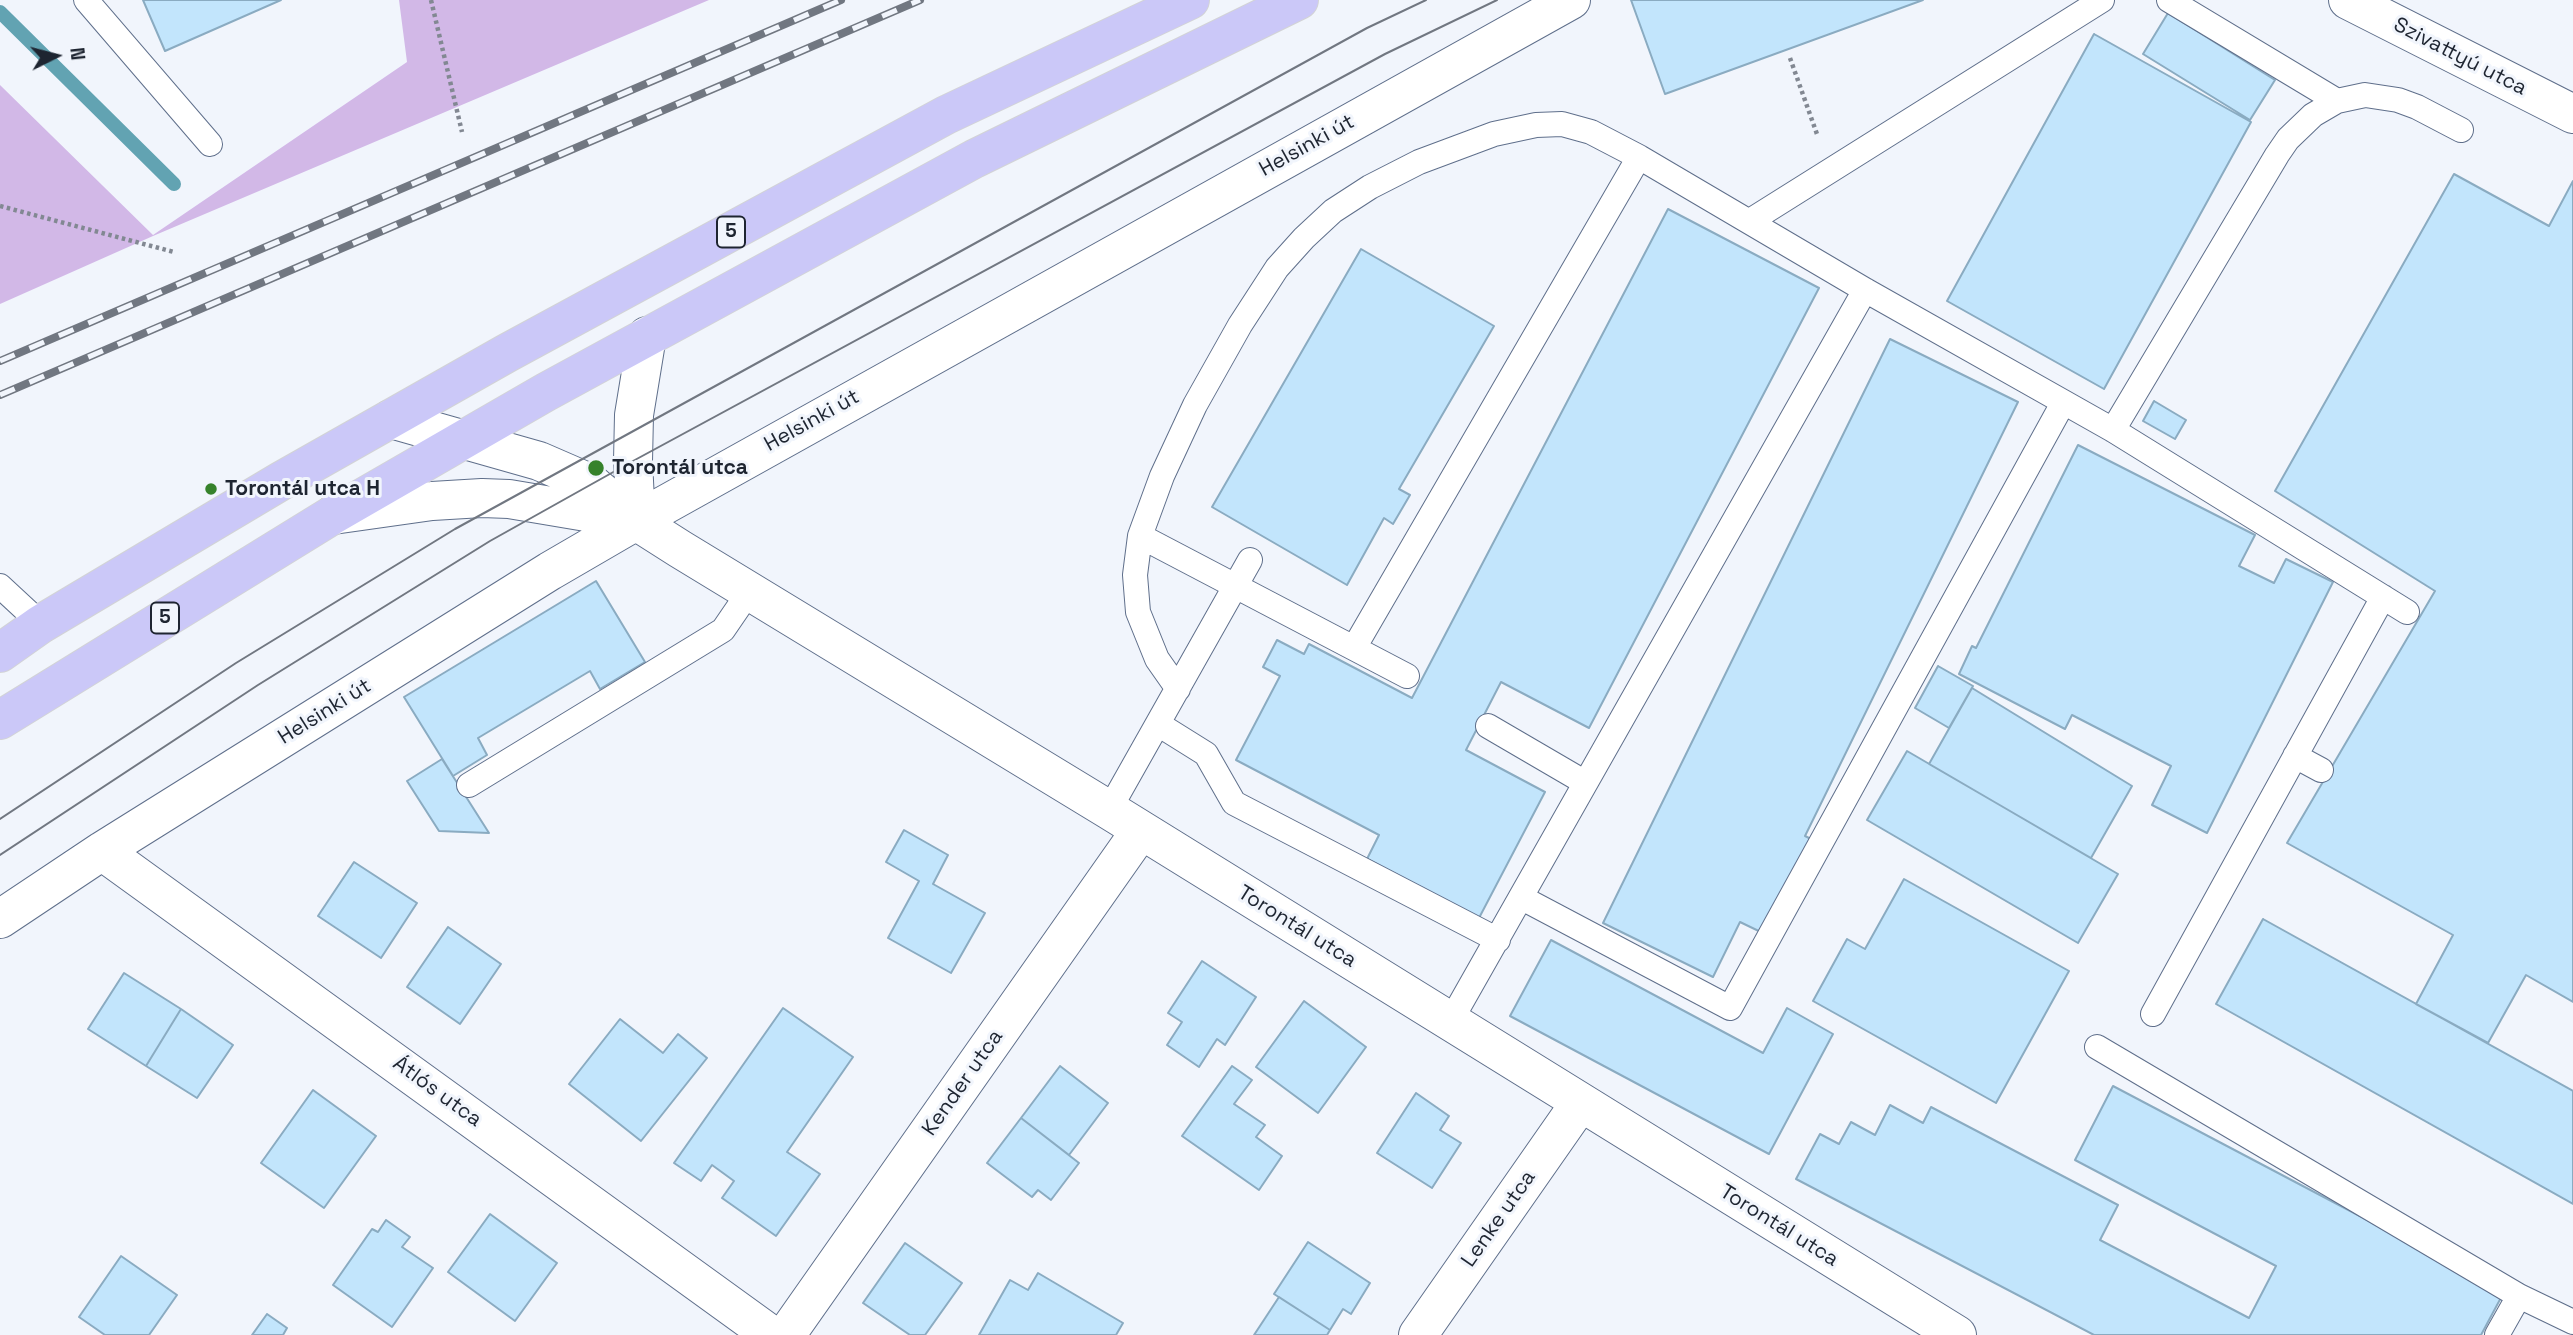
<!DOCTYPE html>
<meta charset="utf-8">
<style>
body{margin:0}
#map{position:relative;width:2573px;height:1335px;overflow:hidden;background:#f1f5fc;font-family:"Space Grotesk",sans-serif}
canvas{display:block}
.north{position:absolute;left:21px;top:21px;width:70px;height:70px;-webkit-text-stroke:5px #f1f5fc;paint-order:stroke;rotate:84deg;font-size:19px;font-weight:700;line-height:28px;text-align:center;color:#1e2531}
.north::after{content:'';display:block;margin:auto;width:24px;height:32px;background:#1e2531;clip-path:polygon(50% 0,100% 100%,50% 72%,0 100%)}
</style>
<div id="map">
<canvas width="2573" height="1335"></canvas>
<div class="north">N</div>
</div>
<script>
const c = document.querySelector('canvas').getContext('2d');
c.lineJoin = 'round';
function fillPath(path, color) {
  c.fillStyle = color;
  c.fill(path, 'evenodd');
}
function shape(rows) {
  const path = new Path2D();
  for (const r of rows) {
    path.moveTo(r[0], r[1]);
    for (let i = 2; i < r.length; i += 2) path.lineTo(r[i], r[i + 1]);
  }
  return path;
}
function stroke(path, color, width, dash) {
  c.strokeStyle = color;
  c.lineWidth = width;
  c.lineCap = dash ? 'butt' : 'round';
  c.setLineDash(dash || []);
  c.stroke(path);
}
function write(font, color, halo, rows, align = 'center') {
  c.font = font + ' "Space Grotesk",sans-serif';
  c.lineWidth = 6;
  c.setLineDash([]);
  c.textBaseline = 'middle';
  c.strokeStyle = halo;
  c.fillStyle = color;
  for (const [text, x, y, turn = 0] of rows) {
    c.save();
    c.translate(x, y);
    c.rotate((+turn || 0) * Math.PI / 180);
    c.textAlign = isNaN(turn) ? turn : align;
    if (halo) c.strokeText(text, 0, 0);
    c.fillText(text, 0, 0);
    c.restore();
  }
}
const forest = shape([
 [399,0,709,0,153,236,0,304,0,85,153,235,407,62]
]);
const stream = shape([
 [0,12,174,184]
]);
const building = shape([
 [143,0,281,0,165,51,143,0],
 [1631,0,1923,0,1665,94,1631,0],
 [2168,13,2275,80,2250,120,2143,54,2168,13],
 [2094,34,2251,122,2104,389,1947,301,2094,34],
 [2454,174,2549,226,2573,181,2573,1002,2526,975,2488,1043,2416,1004,2453,935,2287,843,2435,591,2275,491,2454,174],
 [1668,209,1819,288,1589,728,1501,682,1466,750,1545,792,1479,918,1367,859,1379,835,1236,760,1280,676,1263,667,1277,640,1304,654,1309,644,1412,698,1668,209],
 [1361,249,1494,326,1399,489,1410,495,1393,524,1384,518,1347,585,1212,507,1361,249],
 [1890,339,2018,402,1805,836,1813,840,1767,935,1740,922,1713,977,1603,923,1890,339],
 [2154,401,2186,420,2175,439,2143,421,2154,401],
 [2078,445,2255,535,2239,566,2274,583,2286,559,2333,582,2207,833,2152,805,2171,766,2072,715,2065,729,1959,674,1972,646,1976,648,2078,445],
 [596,581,645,662,600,689,590,671,478,738,487,755,453,776,404,697,596,581],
 [1938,666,1973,686,1949,728,1915,708,1938,666],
 [1972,688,2132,786,2091,858,1929,764,1972,688],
 [1907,751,2118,874,2078,943,1867,820,1907,751],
 [442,759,489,833,439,831,407,781,442,759],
 [904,830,948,855,933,884,985,913,951,973,888,938,919,881,886,862,904,830],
 [354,862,417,903,381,958,318,916,354,862],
 [1904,879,2069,971,1996,1103,1813,1001,1847,939,1865,949,1904,879],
 [2263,919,2573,1091,2573,1204,2216,1004,2263,919],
 [448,927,501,964,460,1024,407,987,448,927],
 [1551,940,1763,1053,1787,1008,1833,1034,1769,1154,1510,1016,1551,940],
 [1202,961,1256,997,1225,1045,1217,1039,1199,1067,1167,1045,1182,1022,1168,1013,1202,961],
 [124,973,181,1009,146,1066,88,1029,124,973],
 [1304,1001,1366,1047,1318,1113,1256,1067,1304,1001],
 [783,1008,853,1057,787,1152,820,1174,776,1236,722,1198,734,1181,712,1165,701,1181,674,1163,783,1008],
 [181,1009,233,1045,197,1098,146,1066,181,1009],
 [620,1019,663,1053,678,1034,707,1058,641,1141,569,1084,620,1019],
 [1060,1066,1108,1103,1069,1155,1021,1118,1060,1066],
 [1232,1066,1252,1080,1234,1104,1265,1125,1256,1137,1282,1156,1259,1190,1182,1136,1232,1066],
 [2113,1086,2504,1292,2481,1335,2094,1335,1796,1179,1820,1134,1839,1144,1851,1122,1875,1135,1890,1105,1923,1123,1931,1107,2118,1205,2100,1240,2249,1318,2276,1266,2075,1160,2113,1086],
 [313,1090,376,1136,324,1208,261,1163,313,1090],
 [1416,1093,1449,1116,1440,1130,1461,1143,1432,1188,1377,1153,1416,1093],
 [1021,1118,1079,1163,1051,1200,1038,1190,1032,1197,987,1163,1021,1118],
 [490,1214,557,1263,515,1321,448,1272,490,1214],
 [386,1220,410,1237,402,1247,433,1268,392,1327,333,1285,372,1229,378,1232,386,1220],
 [1308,1242,1370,1283,1351,1314,1343,1309,1330,1330,1274,1294,1308,1242],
 [905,1243,962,1283,925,1335,910,1335,863,1303,905,1243],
 [121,1256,177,1295,149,1335,105,1335,79,1317,121,1256],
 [1038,1273,1123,1323,1116,1335,979,1335,1010,1280,1028,1290,1038,1273],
 [1279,1297,1330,1330,1327,1335,1254,1335,1279,1297],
 [267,1314,287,1328,283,1335,252,1335,267,1314]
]);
const path = shape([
 [431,0,462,132],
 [1790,58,1818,137],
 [0,206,174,252]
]);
const lane = shape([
 [86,0,210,144],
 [2169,0,2337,101],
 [1750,221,2102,0],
 [2113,430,2277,155,2288,139,2313,115,2337,101,2365,95,2398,100,2417,107,2461,130],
 [1140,536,1407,676],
 [0,586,41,624],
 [1354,648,1639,157],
 [1178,689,1157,659,1138,612,1135,575,1140,536,1162,476,1195,405,1240,325,1277,268,1304,238,1333,211,1370,187,1419,162,1494,134,1536,125,1562,124,1591,132,1639,157,1865,290,2113,430,2407,612],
 [1158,724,1206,754,1234,803,1498,940],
 [1488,726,1584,782],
 [2295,756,2321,770],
 [469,785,723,630,749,592],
 [1109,810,1250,560],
 [1522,898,1730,1008,2063,403],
 [2153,1014,2383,597],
 [1450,1022,1865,290],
 [2097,1047,2519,1296,2573,1322],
 [2497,1335,2519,1296]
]);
const street = shape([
 [2348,0,2573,114],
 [391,419,539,461,592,484,636,521,680,549,1109,810,1957,1335],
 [333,515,432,501,482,498,509,499,634,520],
 [636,521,633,461,634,415,647,336],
 [102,851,771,1335],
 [0,919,102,851,550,571,636,521,1571,0],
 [786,1335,1141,830],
 [1418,1335,1580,1103]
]);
const primary = shape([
 [0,653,41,624,281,481,507,353,946,115,1190,0],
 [0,720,331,516,546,392,974,159,1299,0]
]);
const tram = shape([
 [0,819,236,663,455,529,1367,28,1426,0],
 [0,855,258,685,490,541,633,461,1385,54,1497,0]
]);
const rail = shape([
 [0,361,841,0],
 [0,395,920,0]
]);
const markers = [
 [596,468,9,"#36822b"],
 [211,489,7,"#36822b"]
];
const shields = [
 [731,232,28],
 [165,618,28]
];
const shieldNames = [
 ["5",731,232],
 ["5",165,618]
];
const streetNames = [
 ["Szivattyú utca",2460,57,27],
 ["Helsinki út",1307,146,-29],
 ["Helsinki út",812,421,-29],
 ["Helsinki út",325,712,-32],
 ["Torontál utca",1297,927,32],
 ["Kender utca",963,1083,-55],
 ["Átlós utca",437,1092,36],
 ["Lenke utca",1499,1219,-55],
 ["Torontál utca",1779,1226,32]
];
const poiNames = [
 ["Torontál utca",612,468],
 ["Torontál utca H",225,489]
];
fillPath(forest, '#d2b8e7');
stroke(stream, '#62a3b2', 14);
fillPath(building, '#c2e5fc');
stroke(building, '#8aabc1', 2);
stroke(lane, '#5f6f8b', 26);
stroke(street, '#5f6f8b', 40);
stroke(primary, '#d2d3d6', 40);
stroke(path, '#828892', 4.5, [3.5, 3.5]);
stroke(lane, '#fff', 24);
stroke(street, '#fff', 38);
stroke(primary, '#cbc8f8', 38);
stroke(tram, '#717781', 2);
stroke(rail, '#717781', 8);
stroke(rail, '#f1f5fc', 5, [16]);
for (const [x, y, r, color] of markers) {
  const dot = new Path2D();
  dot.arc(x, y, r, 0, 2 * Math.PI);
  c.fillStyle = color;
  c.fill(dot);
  stroke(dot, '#f1f5fc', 2.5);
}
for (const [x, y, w] of shields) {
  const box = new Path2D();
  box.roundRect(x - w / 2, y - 15.5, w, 31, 5);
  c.fillStyle = '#f1f5fc';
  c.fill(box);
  stroke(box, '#1e2531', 2);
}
write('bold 19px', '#1e2531', null, shieldNames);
write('21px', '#1e2531', '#f1f5fc', streetNames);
write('bold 21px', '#1e2531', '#f1f5fc', poiNames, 'left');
</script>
